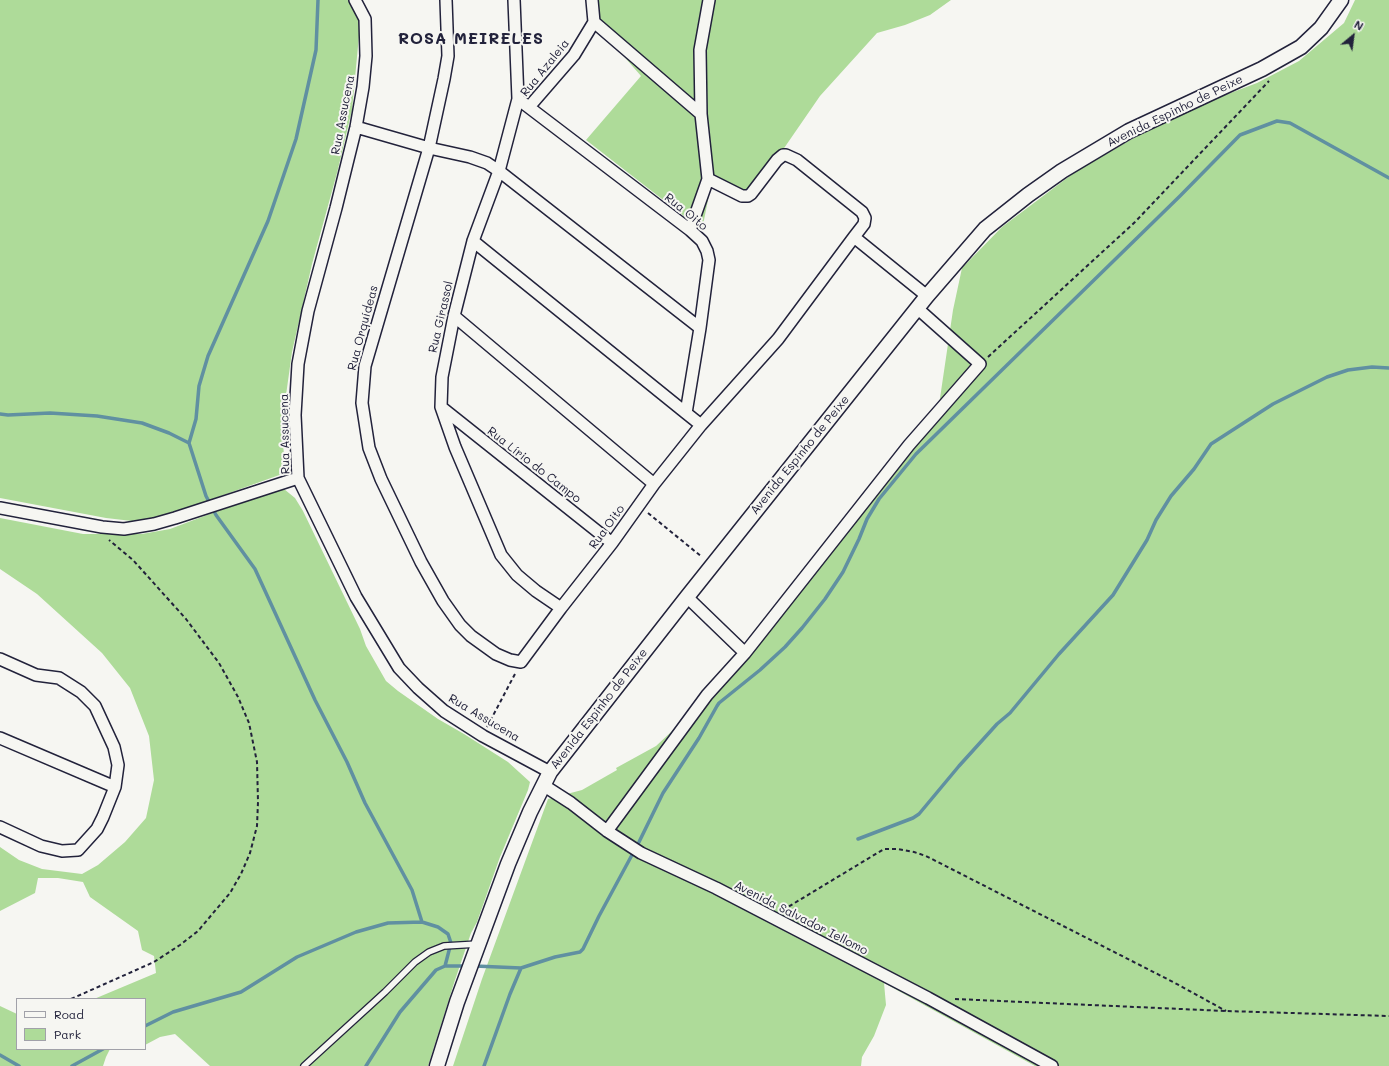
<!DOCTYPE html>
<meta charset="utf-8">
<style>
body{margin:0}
#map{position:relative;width:1389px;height:1066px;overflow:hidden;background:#f6f6f2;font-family:Mali,sans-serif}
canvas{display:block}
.legend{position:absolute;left:16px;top:998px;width:130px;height:52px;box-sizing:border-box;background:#f6f6f2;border:1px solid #a1a1a9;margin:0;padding:5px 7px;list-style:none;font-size:12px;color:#22223b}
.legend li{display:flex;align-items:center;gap:8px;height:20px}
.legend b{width:20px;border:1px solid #a1a1a9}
.north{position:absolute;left:1333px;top:16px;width:40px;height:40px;-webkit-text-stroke:3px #f6f6f2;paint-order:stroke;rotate:29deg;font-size:11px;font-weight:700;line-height:16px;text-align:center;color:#22223b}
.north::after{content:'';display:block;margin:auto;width:14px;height:18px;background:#22223b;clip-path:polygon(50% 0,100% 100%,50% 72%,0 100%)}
</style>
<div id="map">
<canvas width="1389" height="1066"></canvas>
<ul class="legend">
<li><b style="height:5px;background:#f6f6f2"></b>Road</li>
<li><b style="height:11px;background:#aedb99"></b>Park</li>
</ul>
<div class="north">N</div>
</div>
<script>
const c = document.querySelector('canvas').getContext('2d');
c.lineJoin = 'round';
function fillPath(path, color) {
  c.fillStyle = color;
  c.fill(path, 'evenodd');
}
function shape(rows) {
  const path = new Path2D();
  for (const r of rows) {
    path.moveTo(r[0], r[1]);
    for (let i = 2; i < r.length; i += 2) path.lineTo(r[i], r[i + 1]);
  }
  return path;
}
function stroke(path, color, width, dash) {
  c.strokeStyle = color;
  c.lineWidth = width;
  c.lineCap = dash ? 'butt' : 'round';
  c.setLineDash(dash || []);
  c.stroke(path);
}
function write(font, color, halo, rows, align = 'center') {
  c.font = font + ' Mali,sans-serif';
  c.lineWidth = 4;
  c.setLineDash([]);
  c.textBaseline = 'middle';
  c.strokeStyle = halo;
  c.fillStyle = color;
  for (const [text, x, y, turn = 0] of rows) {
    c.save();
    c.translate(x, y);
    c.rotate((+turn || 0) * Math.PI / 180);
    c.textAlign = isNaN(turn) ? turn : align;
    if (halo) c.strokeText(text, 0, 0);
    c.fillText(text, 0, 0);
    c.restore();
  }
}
const green = shape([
 [0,0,359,0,360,25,352,110,337,173,312,264,292,352,282,424,285,473,165,516,132,521,106,518,0,498],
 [598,0,951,0,930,15,905,25,877,33,820,96,749,199,711,185,702,230,586,140,641,76,607,37,598,23],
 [1355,0,1389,0,1389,1066,1035,1066,884,983,886,1005,874,1036,862,1057,861,1066,453,1066,482,979,548,799,582,790,617,770,616,768,656,746,700,705,755,643,859,499,939,405,953,310,962,268,1002,227,1075,172,1175,114,1257,83,1299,61,1344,23],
 [284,489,295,498,303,511,360,629,366,646,386,681,398,691,438,719,464,734,508,762,530,782,528,790,500,857,477,922,471,933,455,980,428,1066,210,1066,175,1034,160,1037,145,1045,145,999,94,999,156,973,154,956,142,950,138,931,90,897,83,882,58,878,38,878,35,893,0,911,0,847,19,860,42,869,82,874,98,865,125,842,146,818,154,780,149,736,130,688,102,653,37,594,0,569,0,518,83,534,142,534,170,529,215,512],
 [0,1006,17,1014,17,1049,110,1049,106,1057,103,1066,0,1066]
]);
const stream = shape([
 [318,0,316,50,296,139,268,221,208,356,199,386,196,419,189,443,206,496,216,515,255,569,315,700,347,762,365,803,412,890,422,922],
 [0,414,8,415,50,413,97,416,142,423,169,433,189,443],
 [858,839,913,818,919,814,959,766,997,724,1010,713,1059,654,1113,595,1147,540,1156,520,1171,496,1194,469,1211,444,1273,404,1327,377,1348,370,1372,367,1389,368],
 [475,966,521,968,555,957,580,952,583,949,599,916,639,842,663,793,699,738,717,706,719,703,760,670,785,647,802,628,825,599,843,572,859,539,867,519,879,499,916,454,1180,196,1240,135,1277,121,1290,123,1389,178],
 [145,1026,173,1012,241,992,297,957,356,932,388,923,422,922,438,927,448,934,451,943,445,966],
 [0,1055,19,1066],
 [72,1066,103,1049],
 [366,1066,400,1012,436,970,445,966,466,966],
 [484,1066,510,994,521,968]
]);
const path = shape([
 [988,357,1135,222,1269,81],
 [648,513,702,557],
 [487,727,516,672],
 [783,910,884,849,898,849,914,852,926,856,1175,983,1226,1011],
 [71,999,154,962,180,945,198,931,230,893,241,874,250,853,257,826,258,802,257,762,249,723,238,697,219,663,186,619,133,560,109,540],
 [955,999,1226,1011,1389,1016]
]);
const service = shape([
 [304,1066,385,992,415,962,429,952,444,946,478,944]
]);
const minor = shape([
 [355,0,365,19,366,56,363,87,356,127,336,208,308,311,298,364,295,415,298,478,356,597,399,668,418,688,444,711,483,736,550,772],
 [446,0,448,56,444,79,429,148,365,366,362,403,369,448,381,479,421,562,443,601,460,625,471,636,496,654,510,660,521,662,561,608,612,543,654,484,701,425,686,413,700,328,709,260,707,251,702,241,690,230,518,99],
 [514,0,518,99,499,171,473,241,454,316,442,377,441,407,455,447,501,555,517,575,536,591,561,608],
 [594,22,701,114],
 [529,107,574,55,594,22,592,0],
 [356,127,429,148,470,157,487,163,499,171,700,328],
 [690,230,708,179,701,114,700,50,709,0],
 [854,237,927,296],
 [473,241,686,413],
 [454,316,654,484],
 [441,407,612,543],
 [701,425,778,339,854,237,864,224,865,218,862,212,797,160,786,155,783,155,777,160,751,194,748,196,742,196,708,179],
 [0,508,102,527,124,529,154,524,175,518,298,478],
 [687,597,745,653],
 [0,659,36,675,59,678,81,692,95,706,114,747,118,765,115,787,103,817,97,829,78,850,62,851,41,846,0,827],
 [0,738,115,787],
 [543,785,571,803,607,831,641,853,716,888,928,998,1052,1066],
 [607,831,707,695,745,653,909,445,980,364,917,308]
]);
const tertiary = shape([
 [437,1066,457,1002,508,864,530,812,550,772,687,597,927,296,985,229,1028,195,1062,171,1129,131,1262,69,1301,47,1321,28,1341,0]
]);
const streetNames = [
 ["Rua Azaleia",545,68,-51],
 ["Avenida Espinho de Peixe",1175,111,-26],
 ["Rua Assucena",343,115,-79],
 ["Rua Oito",686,212,39],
 ["Rua Girassol",441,317,-77],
 ["Rua Orquídeas",363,328,-75],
 ["Rua Assucena",285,434,-91],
 ["Avenida Espinho de Peixe",800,455,-51],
 ["Rua Lírio do Campo",534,465,38],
 ["Rua Oito",607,527,-54],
 ["Avenida Espinho de Peixe",599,709,-52],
 ["Rua Assucena",484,718,31],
 ["Avenida Salvador Iellomo",801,918,27]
];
const districtNames = [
 ["ROSA MEIRELES",471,39]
];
fillPath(green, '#aedb99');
stroke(stream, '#6090a1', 3.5);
stroke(service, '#22223b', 8);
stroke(minor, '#22223b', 14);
stroke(tertiary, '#22223b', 17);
stroke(path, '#22223b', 2, [4, 3]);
stroke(service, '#f6f6f2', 5.5);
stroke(minor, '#f6f6f2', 11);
stroke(tertiary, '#f6f6f2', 14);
write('12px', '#22223b', '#f6f6f2', streetNames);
c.letterSpacing = '1px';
write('bold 16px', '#22223b', '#f6f6f2', districtNames);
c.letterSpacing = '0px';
</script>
